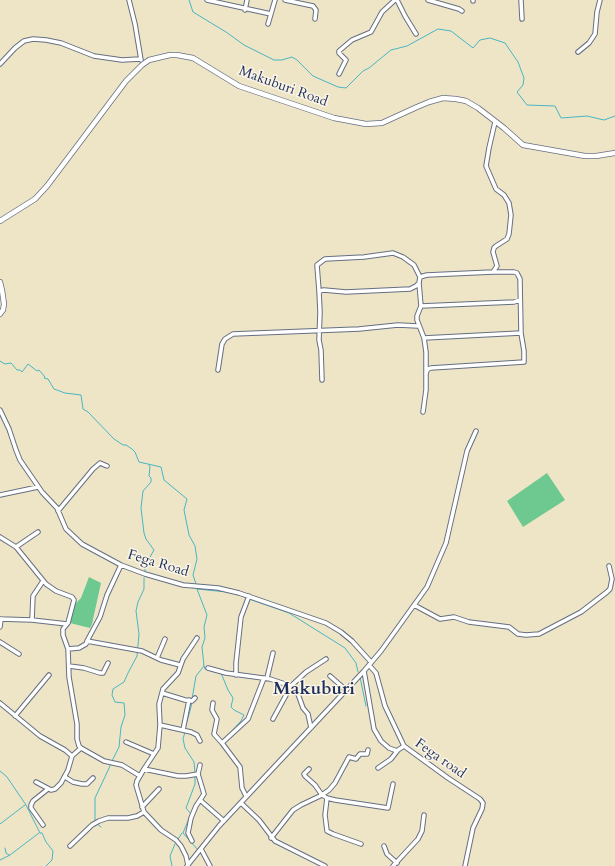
<!DOCTYPE html>
<style>
body{margin:0}
canvas{display:block;background:#eee5c6}
</style>
<canvas width="615" height="866"></canvas>
<script>
const c = document.querySelector('canvas').getContext('2d');
c.lineJoin = 'round';
function fillPath(path, color) {
  c.fillStyle = color;
  c.fill(path, 'evenodd');
}
function shape(rows) {
  const path = new Path2D();
  for (const r of rows) {
    path.moveTo(r[0], r[1]);
    for (let i = 2; i < r.length; i += 2) path.lineTo(r[i], r[i + 1]);
  }
  return path;
}
function stroke(path, color, width, dash) {
  c.strokeStyle = color;
  c.lineWidth = width;
  c.lineCap = dash ? 'butt' : 'round';
  c.setLineDash(dash || []);
  c.stroke(path);
}
function write(font, color, halo, rows, align = 'center') {
  c.font = font + ' Cardo,serif';
  c.lineWidth = 3;
  c.setLineDash([]);
  c.textBaseline = 'middle';
  c.strokeStyle = halo;
  c.fillStyle = color;
  for (const [text, x, y, turn = 0] of rows) {
    c.save();
    c.translate(x, y);
    c.rotate((+turn || 0) * Math.PI / 180);
    c.textAlign = isNaN(turn) ? turn : align;
    if (halo) c.strokeText(text, 0, 0);
    c.fillText(text, 0, 0);
    c.restore();
  }
}
const green = shape([
 [547,473,565,500,523,527,507,501],
 [89,577,101,583,92,624,90,628,70,623,75,604,81,598]
]);
const stream = shape([
 [189,0,193,12,226,32,244,45,274,60,282,60,292,57,297,60,313,76,338,87,346,88,363,71,369,68,391,50,407,46,438,29,451,31,473,48,480,40,490,38,505,43,518,62,524,78,523,85,517,92,527,105,555,106,561,118,587,116,604,120,615,116],
 [0,361,5,364,11,363,17,370,20,370,22,372,28,364,37,371,39,370,45,377,44,378,48,379,54,389,65,393,81,395,83,409,88,412,114,439,123,445,126,445,132,449,135,452,139,462,161,467,164,480,187,499,184,510,189,535,195,546,197,559,193,575,196,584],
 [145,573,145,566,154,550,146,539,144,533,141,508,143,491,151,482,151,478,149,476,150,467,149,465],
 [238,594,246,598],
 [249,599,289,613,345,648,356,663,358,672],
 [204,666,205,669,214,672],
 [221,673,228,690,233,698,231,707,234,710,244,715,241,721,230,733],
 [360,677,366,706],
 [192,699,196,676,204,666,202,647,205,638,204,627,207,615,197,589,227,592],
 [185,729,192,703],
 [185,732,183,739,185,748,194,762,195,773],
 [112,761,119,747,121,727,125,715,124,703,115,702,112,695,113,689,124,682,128,673,137,656,139,634,136,611,138,602,144,589,144,578],
 [0,771,7,777,26,805,40,833,42,833,46,842,53,851,52,860,46,866],
 [191,814,186,808,195,784,195,777],
 [190,816,183,833,198,850],
 [95,821,95,798,111,764],
 [0,824,25,805],
 [97,824,101,827],
 [214,835,224,823],
 [178,839,182,833],
 [5,848,6,853,9,855],
 [0,860,10,855,39,833],
 [192,863,196,857],
 [172,866,170,856,175,844]
]);
const minor = shape([
 [129,0,135,24,141,60],
 [207,0,271,14],
 [285,0,313,6,316,10,315,19],
 [397,0,405,16,416,34],
 [428,0,459,9,462,11],
 [521,0,522,19],
 [473,1,473,0],
 [245,10,247,0],
 [268,24,275,0],
 [578,52,589,43,595,34,597,12,600,0],
 [0,64,15,48,24,41,33,39,46,40,61,43,94,56,122,60,140,59],
 [339,74,346,60,339,53,339,51,352,40,371,32,382,12,395,0],
 [319,291,317,265,325,259,364,257,393,253,403,257,414,265,420,277],
 [421,306,514,302,520,300],
 [424,338,521,333],
 [218,370,222,344,225,339,233,334,359,329,398,325,418,326],
 [426,373,428,369,431,368,524,362,524,351,521,333,520,279,517,273,514,272,494,272],
 [322,380,321,350,319,340,320,312,319,291,324,290,346,292,410,289,416,286,419,283],
 [0,410,9,429,16,450,20,460,42,492,57,508,66,529,82,544,121,565,145,574,183,585,218,588,239,593,326,623,341,632,352,641,371,662],
 [423,412,426,390,426,352,424,338,417,320,417,316,421,306,419,283,420,277,427,275,493,272,497,266,493,252,494,248,496,246,507,239,509,234,511,215,509,203,504,195,496,189,486,166,489,148,495,122],
 [0,495,38,487],
 [58,511,93,469,100,463,107,466],
 [0,537,16,547,46,584,56,591,72,597,74,600,68,623,63,629,63,635,68,649,69,677,77,724,77,739,79,746,81,748,104,761,122,765,140,776],
 [16,547,38,532],
 [414,605,440,619,454,617,469,622,509,627,518,634,526,635,539,634,581,612,607,592,610,589,612,579,609,566],
 [0,619,32,620,67,624],
 [32,620,33,596,43,581],
 [0,627,1,619],
 [87,641,142,651,161,660,180,665],
 [0,642,19,654],
 [68,649,79,648,86,644,87,641,100,617,107,595,121,565],
 [157,658,165,639],
 [369,665,376,673,385,706,404,746,448,778,480,799,483,803,482,809,473,828,465,866],
 [69,666,84,668,100,673,103,673,108,663],
 [208,668,226,673,270,679,291,686,298,694,303,708,308,714,311,728],
 [364,671,374,729,381,741,389,748,397,751],
 [236,675,236,663,241,617,249,596],
 [330,676,346,690],
 [267,678,273,653],
 [162,693,185,700,192,701,195,698],
 [0,703,40,736,65,750,72,756,68,770,61,783,55,789,51,790,36,782],
 [213,703,212,710,217,719,214,734,222,743],
 [15,716,49,675],
 [273,719,291,686,306,672,326,659],
 [160,725,191,732,197,735,200,741],
 [183,730,189,700],
 [126,742,154,754],
 [72,756,81,748],
 [378,768,391,759,398,750,404,746],
 [144,769,178,776,186,776,198,774],
 [309,769,304,774,305,776,315,785,322,795,327,798,335,800,388,808,393,784],
 [65,777,73,782,82,784,87,784,93,778],
 [246,796,242,788,240,767,222,743,248,719,264,678],
 [327,798,325,815,327,831,333,834,361,844],
 [200,800,224,821],
 [241,803,259,820,275,841,325,866],
 [142,807,159,789],
 [43,825,31,808,31,805,33,801,48,789],
 [271,838,293,810,301,805,322,795,329,790,335,783,349,757,356,759,360,754,367,754,368,750],
 [192,841,188,833,191,818,196,806,204,794,198,774,200,765],
 [70,846,92,825,99,821,108,818,128,818,137,816,144,812],
 [384,846,387,854,397,863],
 [201,849,210,866],
 [188,865,186,856,181,846,176,840,161,830,144,812,136,785,137,781,144,769,158,748,160,725,159,704,163,689,178,673,183,659,197,638],
 [187,866,219,826,364,671,381,651,427,587,446,543,467,451,476,431],
 [393,866,418,839,422,831,424,815]
]);
const tertiary = shape([
 [0,221,35,199,47,186,126,81,142,65,149,60,170,55,177,55,193,58,239,86,334,118,366,124,382,123,417,107,429,102,443,98,456,99,466,101,478,108,504,128,523,145,585,156,596,156,615,153],
 [0,282,2,290,4,304,3,310,0,314]
]);
const streetNames = [
 ["Makuburi Road",283,87,20],
 ["Fega Road",158,564,17],
 ["Fega road",440,759,35]
];
const districtNames = [
 ["Makuburi",314,690]
];
fillPath(green, '#6ec990');
stroke(stream, '#48b5c4', 1);
stroke(minor, '#656f82', 5.5);
stroke(tertiary, '#656f82', 6);
stroke(minor, '#fff', 3.5);
stroke(tertiary, '#fff', 4.5);
write('14px', '#1b2f5e', '#fcf5e5', streetNames);
write('bold 18px', '#1b2f5e', '#fcf5e5', districtNames);
</script>
